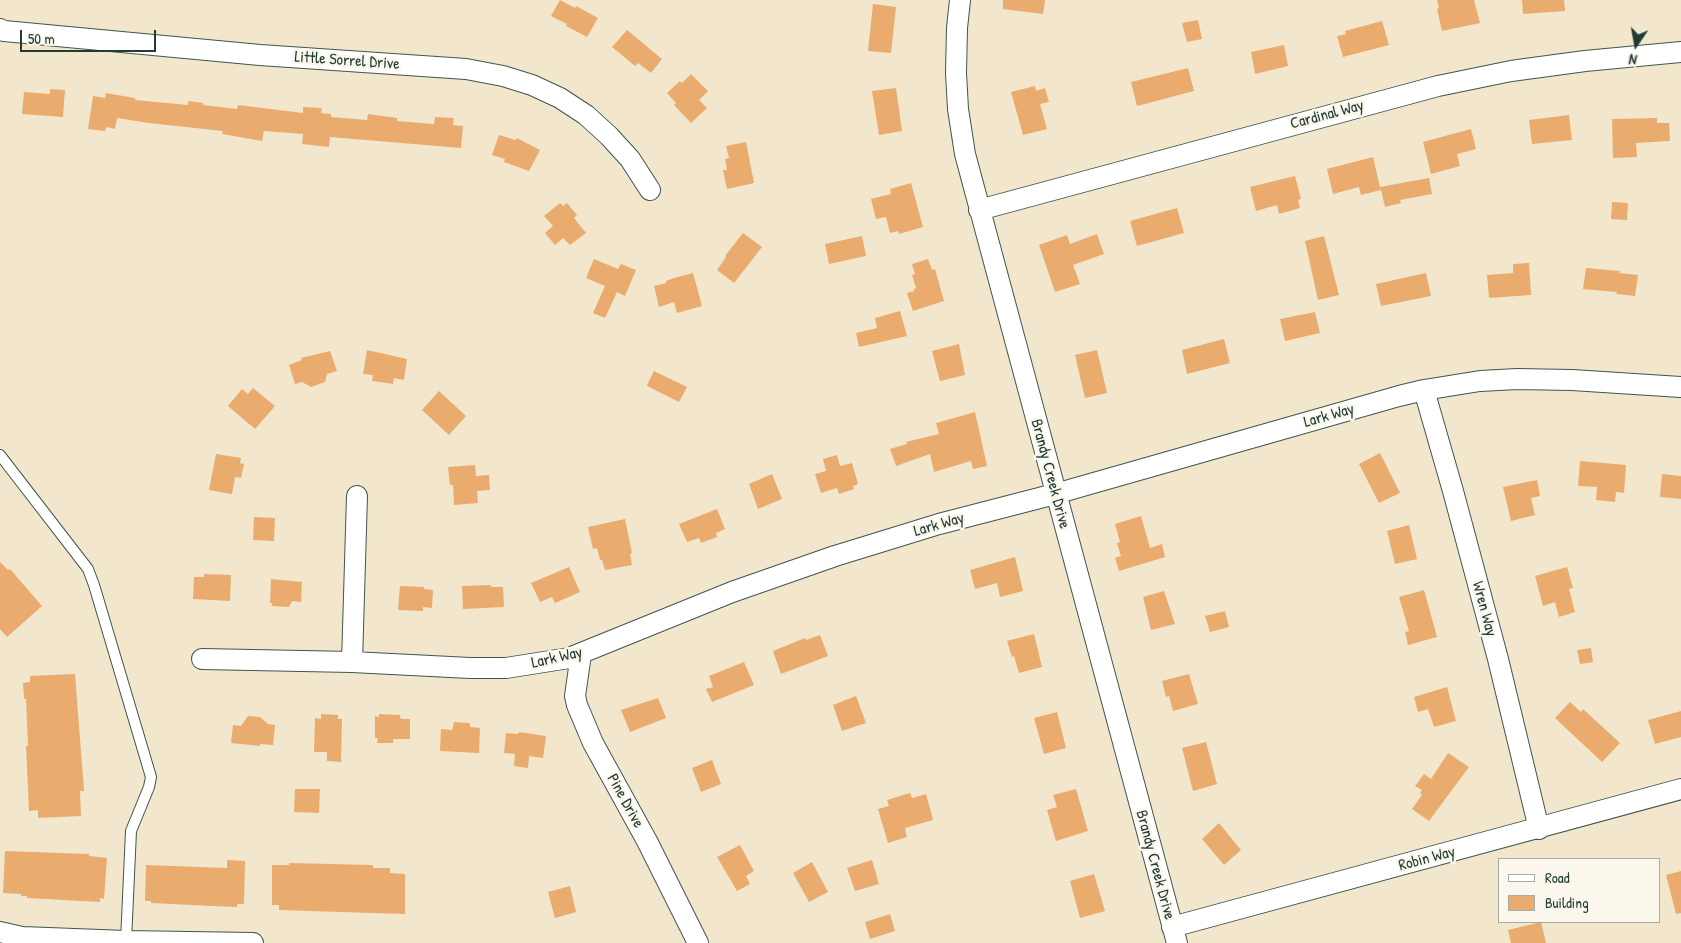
<!DOCTYPE html>
<style>
body{margin:0}
#map{position:relative;width:1681px;height:943px;overflow:hidden;background:#f2e7cd;font-family:"Patrick Hand",sans-serif}
canvas{display:block}
.legend{position:absolute;left:1498px;top:858px;width:162px;height:65px;box-sizing:border-box;background:#fbf7ec;border:1px solid #a3ada2;margin:0;padding:6px 9px;list-style:none;font-size:15px;color:#1f3d34}
.legend li{display:flex;align-items:center;gap:10px;height:25px}
.legend b{width:25px;border:1px solid #a3ada2}
.north{position:absolute;left:1611px;top:20px;width:50px;height:50px;-webkit-text-stroke:4px #fbf7ec;paint-order:stroke;rotate:192deg;font-size:14px;font-weight:700;line-height:20px;text-align:center;color:#1f3d34}
.north::after{content:'';display:block;margin:auto;width:18px;height:22px;background:#1f3d34;clip-path:polygon(50% 0,100% 100%,50% 72%,0 100%)}
.scale{position:absolute;left:20px;top:30px;width:136px;height:22px;box-sizing:border-box;border:2px solid #1f3d34;border-top:0;padding-left:6px;font-size:15px;line-height:18px;white-space:nowrap;color:#1f3d34;-webkit-text-stroke:4px #fbf7ec;paint-order:stroke}
</style>
<div id="map">
<canvas width="1681" height="943"></canvas>
<ul class="legend">
<li><b style="height:6px;background:#fff"></b>Road</li>
<li><b style="height:14px;background:#eaab6f"></b>Building</li>
</ul>
<div class="north">N</div>
<div class="scale">50 m</div>
</div>
<script>
const c = document.querySelector('canvas').getContext('2d');
c.lineJoin = 'round';
function fillPath(path, color) {
  c.fillStyle = color;
  c.fill(path, 'evenodd');
}
function shape(rows) {
  const path = new Path2D();
  for (const r of rows) {
    path.moveTo(r[0], r[1]);
    for (let i = 2; i < r.length; i += 2) path.lineTo(r[i], r[i + 1]);
  }
  return path;
}
function stroke(path, color, width, dash) {
  c.strokeStyle = color;
  c.lineWidth = width;
  c.lineCap = dash ? 'butt' : 'round';
  c.setLineDash(dash || []);
  c.stroke(path);
}
function write(font, color, halo, rows, align = 'center') {
  c.font = font + ' "Patrick Hand",sans-serif';
  c.lineWidth = 5;
  c.setLineDash([]);
  c.textBaseline = 'middle';
  c.strokeStyle = halo;
  c.fillStyle = color;
  for (const [text, x, y, turn = 0] of rows) {
    c.save();
    c.translate(x, y);
    c.rotate((+turn || 0) * Math.PI / 180);
    c.textAlign = isNaN(turn) ? turn : align;
    if (halo) c.strokeText(text, 0, 0);
    c.fillText(text, 0, 0);
    c.restore();
  }
}
const building = shape([
 [560,0,575,8,576,6,598,18,587,37,566,26,567,24,551,16],
 [1003,0,1045,0,1043,14,1003,9],
 [1437,0,1474,0,1480,23,1442,31,1437,9,1439,8],
 [1522,0,1564,0,1565,11,1523,14],
 [873,4,896,7,891,53,868,51],
 [1198,20,1202,39,1187,42,1182,23],
 [1382,21,1389,45,1343,57,1337,36,1346,34,1345,31],
 [627,30,662,59,651,73,638,63,635,66,612,47],
 [1284,45,1288,66,1255,74,1251,52],
 [1188,68,1194,91,1137,106,1131,82],
 [691,74,708,91,699,100,707,108,691,123,674,105,676,103,667,93,680,81,682,83],
 [1035,86,1036,91,1045,88,1049,102,1040,104,1047,129,1023,135,1011,92],
 [896,88,902,131,879,135,872,91],
 [50,89,65,90,63,117,22,114,24,92,50,94],
 [106,93,135,98,135,100,188,105,188,101,203,103,203,105,237,109,238,105,303,113,303,107,322,108,321,113,331,114,331,117,367,120,368,114,397,118,397,121,434,124,435,117,454,118,453,125,463,126,461,148,330,137,329,147,302,144,303,134,264,131,262,141,222,134,223,131,149,123,117,118,115,129,106,127,105,131,88,129,93,96,105,98],
 [1569,115,1572,140,1532,144,1529,120],
 [1657,118,1657,123,1669,123,1670,141,1636,143,1637,157,1613,158,1612,119],
 [1471,129,1476,149,1457,154,1460,166,1431,174,1423,142],
 [499,135,516,140,517,138,540,150,529,171,504,162,505,159,492,155],
 [746,142,754,183,727,189,723,170,727,170,725,159,729,158,726,146],
 [1373,157,1380,187,1429,178,1432,194,1400,200,1401,203,1385,207,1381,190,1361,195,1359,187,1333,194,1327,169],
 [1295,176,1301,199,1298,200,1300,208,1279,214,1277,205,1256,211,1250,187],
 [911,183,923,227,899,234,898,231,890,233,886,217,876,219,871,199,891,194,890,189],
 [1612,202,1628,203,1627,220,1611,219],
 [560,203,563,206,567,203,577,215,574,218,586,233,570,245,563,238,555,245,545,233,553,226,544,216],
 [1177,208,1184,233,1137,246,1130,221],
 [743,233,762,247,734,283,717,270,726,257,725,256],
 [1097,234,1104,254,1073,265,1080,284,1055,292,1039,245,1067,235,1070,244],
 [862,236,866,256,829,264,825,244],
 [1324,236,1339,295,1318,300,1305,241],
 [594,259,618,269,621,264,636,270,625,296,617,292,605,318,593,313,605,286,586,278],
 [928,259,932,270,935,269,944,301,913,311,907,293,914,291,914,289,916,288,912,275,915,274,912,264],
 [1529,263,1531,295,1489,298,1487,275,1513,273,1513,264],
 [1586,268,1620,271,1619,273,1638,275,1635,296,1616,294,1617,292,1583,289],
 [693,273,702,306,677,313,674,302,659,307,654,286,666,283,666,281,674,278],
 [1426,273,1431,296,1381,306,1376,284],
 [900,311,907,336,859,347,856,333,877,328,875,318],
 [1315,312,1320,333,1285,341,1280,319],
 [1224,339,1230,363,1187,374,1182,350],
 [959,344,965,375,940,381,932,351],
 [367,350,407,359,404,380,394,378,393,384,372,381,373,375,363,374],
 [1097,350,1107,393,1085,398,1075,355],
 [330,351,337,371,327,374,325,382,311,387,302,382,295,384,289,365,302,360,301,358],
 [654,371,687,387,679,402,649,387,647,385],
 [253,388,275,406,255,429,228,406,242,389,248,394],
 [439,391,466,416,449,435,422,410],
 [975,412,987,466,973,469,971,461,934,472,930,454,896,466,890,449,907,444,906,442,939,434,936,423],
 [1380,453,1400,493,1379,503,1359,464],
 [216,454,241,458,240,463,244,464,241,478,235,477,232,494,209,490],
 [837,455,840,466,852,463,858,484,853,486,854,489,839,494,837,488,821,493,815,474,826,471,823,459],
 [1580,461,1626,465,1624,493,1616,492,1615,502,1596,500,1597,487,1578,486],
 [475,465,476,476,489,475,490,490,477,491,478,503,454,505,453,485,450,485,448,467],
 [772,474,782,499,758,509,749,484],
 [1662,474,1681,476,1681,499,1660,497],
 [1537,480,1540,496,1531,498,1535,515,1511,521,1503,487],
 [717,509,725,529,716,533,717,537,701,543,699,538,687,542,679,524],
 [1141,516,1150,548,1162,544,1165,557,1119,571,1115,558,1121,556,1117,543,1120,542,1115,524],
 [254,517,275,518,274,541,253,540],
 [625,519,632,553,630,554,632,565,605,570,602,560,600,560,597,548,593,549,588,527],
 [1409,525,1417,559,1395,564,1387,531],
 [1015,557,1023,591,1000,597,997,583,975,589,970,570],
 [0,562,8,570,10,569,42,606,7,637,0,629],
 [569,567,580,592,555,603,552,597,540,602,531,583],
 [1567,567,1573,588,1569,589,1575,612,1559,617,1555,602,1543,606,1535,576],
 [204,574,231,575,230,601,193,599,194,577,204,577],
 [271,579,302,582,301,602,292,601,289,607,272,606,272,603,270,603],
 [491,585,491,587,503,587,504,607,463,609,462,586],
 [400,586,424,587,424,589,433,590,432,608,423,607,423,611,398,610],
 [1424,590,1437,637,1408,645,1405,632,1409,631,1399,597],
 [1164,591,1175,624,1151,630,1143,597],
 [1225,611,1229,627,1210,632,1205,616],
 [1034,634,1042,667,1019,673,1014,656,1012,657,1007,641],
 [820,635,828,656,781,674,773,651,805,638,806,640],
 [1591,648,1593,662,1580,664,1577,650],
 [744,662,754,685,712,702,706,689,713,687,709,676],
 [75,674,84,791,80,791,81,816,38,818,38,810,29,811,26,746,28,746,26,699,24,699,23,683,30,682,30,676],
 [1189,674,1198,704,1173,711,1169,696,1166,697,1162,681],
 [1447,687,1456,721,1434,727,1428,709,1418,712,1414,697],
 [856,696,866,723,842,731,833,705],
 [658,698,666,718,630,732,621,710],
 [1570,702,1581,712,1583,709,1620,743,1602,762,1555,718],
 [1681,711,1681,737,1655,744,1648,720],
 [1057,712,1066,748,1044,754,1034,718],
 [321,714,338,715,338,719,342,719,341,762,327,761,327,752,314,752,315,718,321,719],
 [379,714,400,715,400,718,402,719,410,719,410,739,393,739,393,743,377,743,378,738,375,738,375,716,379,717],
 [248,716,260,717,268,724,275,725,273,745,260,744,260,746,231,743,233,725,241,726],
 [454,722,470,723,470,727,480,728,479,753,440,751,441,729,452,730],
 [519,732,546,736,543,758,529,756,528,768,514,766,515,754,504,753,506,733,518,734],
 [1206,742,1217,784,1193,791,1182,748],
 [1448,753,1469,767,1429,821,1412,809,1422,795,1420,793,1422,790,1415,786,1424,774,1431,779],
 [712,760,721,784,701,792,692,768],
 [295,789,320,789,319,813,294,812],
 [1076,789,1088,831,1056,841,1047,810,1057,807,1053,795],
 [910,793,912,798,926,794,933,820,905,828,907,837,888,843,878,809,889,806,887,800],
 [1219,823,1241,850,1224,865,1202,839],
 [740,845,754,871,746,876,750,884,737,891,717,857],
 [5,851,89,854,89,856,107,858,104,899,100,898,100,902,27,898,27,896,21,896,21,894,3,893],
 [227,860,245,861,244,904,237,904,237,907,212,906,151,903,151,901,145,901,146,865,227,868],
 [872,860,879,884,855,891,847,868],
 [812,862,828,892,809,902,793,873],
 [289,863,373,865,373,868,390,868,390,873,405,874,405,914,279,910,279,905,272,905,272,865,289,865],
 [1681,871,1681,913,1676,914,1666,875],
 [1094,874,1105,911,1080,918,1070,881],
 [570,886,576,912,555,918,548,892],
 [890,914,895,931,870,939,865,922],
 [1541,922,1546,943,1511,943,1508,930]
]);
const lane = shape([
 [0,455,88,569,94,585,151,777,149,787,131,831,126,941]
]);
const street = shape([
 [960,0,957,28,956,73,958,109,965,154,1177,943],
 [0,29,4,31,260,55,466,69,503,76,532,85,560,98,586,115,609,136,630,159,650,190],
 [979,210,1438,86,1511,71,1585,61,1681,52],
 [1424,390,1453,491,1498,659,1539,829],
 [581,654,575,696,577,705,593,743,647,841,698,943],
 [202,659,352,662,470,668,506,668,569,658,732,592,835,556,939,524,1055,494,1399,396,1424,390,1480,381,1517,379,1572,380,1681,387],
 [352,662,357,496],
 [1172,927,1681,789],
 [0,932,22,937,126,941,253,943]
]);
const streetNames = [
 ["Little Sorrel Drive",347,61,4],
 ["Cardinal Way",1327,115,-15],
 ["Lark Way",1329,416,-16],
 ["Brandy Creek Drive",1050,474,75],
 ["Lark Way",939,525,-16],
 ["Wren Way",1484,609,75],
 ["Lark Way",557,658,-13],
 ["Pine Drive",625,801,61],
 ["Robin Way",1427,859,-15],
 ["Brandy Creek Drive",1155,865,75]
];
fillPath(building, '#eaab6f');
stroke(lane, '#3f564b', 12);
stroke(street, '#3f564b', 22);
stroke(lane, '#fff', 10);
stroke(street, '#fff', 20);
write('16px', '#1f3d34', '#fbf7ec', streetNames);
</script>
